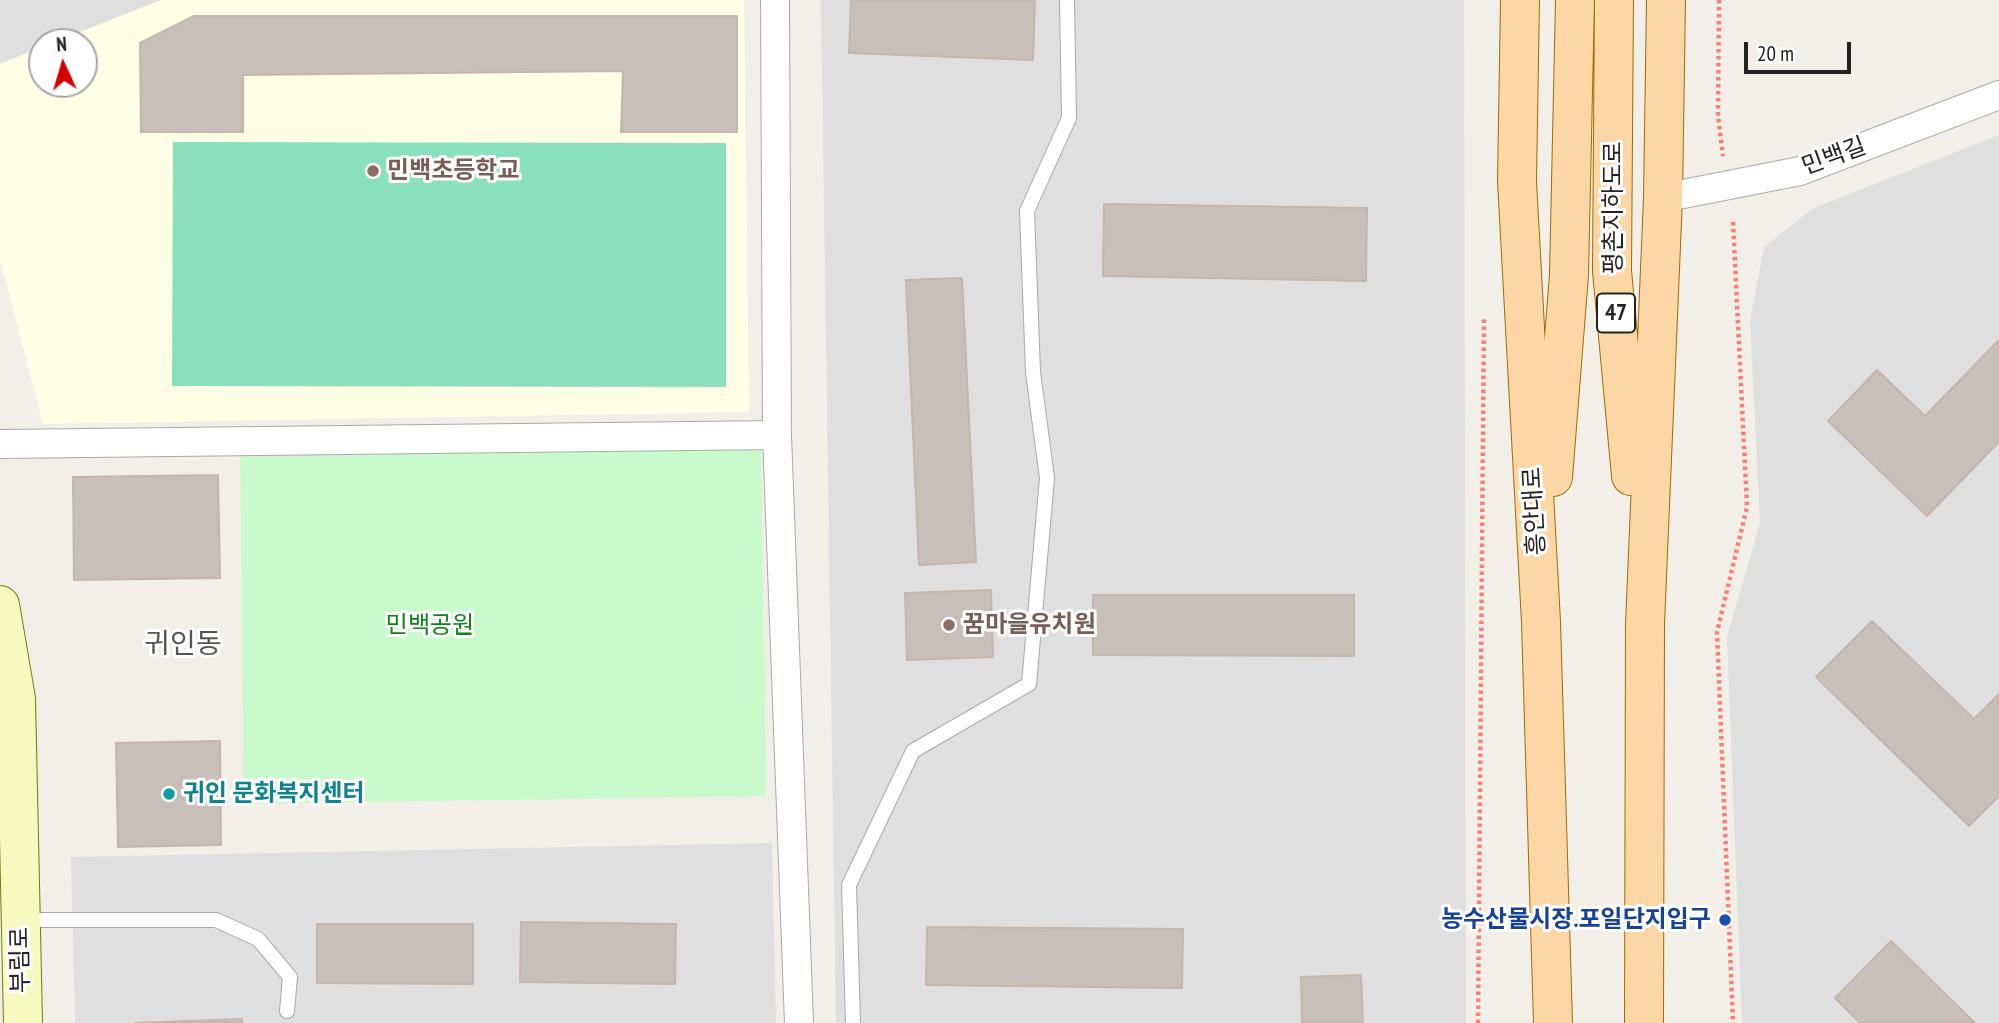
<!DOCTYPE html>
<meta charset="utf-8">
<style>
body{margin:0}
#map{position:relative;width:1999px;height:1023px;overflow:hidden;background:#f2efe9;font-family:"PT Sans Narrow",sans-serif}
canvas{display:block}
.north{position:absolute;left:28px;top:28px;width:70px;height:70px;box-sizing:border-box;background:#fff;border:2px solid #a7a7a7;border-radius:50%;rotate:356deg;font-size:19px;font-weight:700;line-height:28px;text-align:center;color:#222}
.north::after{content:'';display:block;margin:auto;width:24px;height:32px;background:#d40000;clip-path:polygon(50% 0,100% 100%,50% 72%,0 100%)}
.scale{position:absolute;left:1744px;top:42px;width:107px;height:32px;box-sizing:border-box;border:4px solid #222;border-top:0;padding-left:9px;font-size:21px;line-height:24px;white-space:nowrap;color:#222;-webkit-text-stroke:5px #fff;paint-order:stroke}
</style>
<div id="map">
<canvas width="1999" height="1023"></canvas>
<div class="north">N</div>
<div class="scale">20 m</div>
</div>
<script>
const c = document.querySelector('canvas').getContext('2d');
c.lineJoin = 'round';
function fillPath(path, color) {
  c.fillStyle = color;
  c.fill(path, 'evenodd');
}
function shape(rows) {
  const path = new Path2D();
  for (const r of rows) {
    path.moveTo(r[0], r[1]);
    for (let i = 2; i < r.length; i += 2) path.lineTo(r[i], r[i + 1]);
  }
  return path;
}
function stroke(path, color, width, dash) {
  c.strokeStyle = color;
  c.lineWidth = width;
  c.lineCap = dash ? 'butt' : 'round';
  c.setLineDash(dash || []);
  c.stroke(path);
}
function write(font, color, halo, rows, align = 'center') {
  c.font = font + ' "PT Sans Narrow","Noto Sans KR",sans-serif';
  c.lineWidth = 6;
  c.setLineDash([]);
  c.textBaseline = 'middle';
  c.strokeStyle = halo;
  c.fillStyle = color;
  for (const [text, x, y, turn = 0] of rows) {
    c.save();
    c.translate(x, y);
    c.rotate((+turn || 0) * Math.PI / 180);
    c.textAlign = isNaN(turn) ? turn : align;
    if (halo) c.strokeText(text, 0, 0);
    c.fillText(text, 0, 0);
    c.restore();
  }
}
const residential = shape([
 [0,0,161,0,55,42,42,42,42,47,0,64],
 [821,0,1464,0,1466,1023,836,1023],
 [1999,135,1999,1023,1742,1023,1727,637,1760,523,1750,321,1764,247,1814,208],
 [772,843,776,1023,75,1023,71,857]
]);
const education = shape([
 [161,0,744,0,749,412,43,424,0,259,0,64,42,47,42,84,84,84,84,42,55,42]
]);
const park = shape([
 [761,445,766,796,244,804,240,453]
]);
const pitch = shape([
 [173,142,726,143,726,387,172,386]
]);
const building = shape([
 [851,0,1035,0,1033,60,849,53,851,0],
 [194,16,737,16,737,132,621,132,623,71,243,75,243,132,141,132,140,43,194,16],
 [1104,204,1367,208,1366,281,1103,276,1104,204],
 [962,278,976,562,919,565,906,280,962,278],
 [1999,340,1999,442,1927,516,1828,421,1877,370,1925,416,1999,340],
 [218,475,220,578,74,580,73,477,218,475],
 [991,590,993,657,907,660,905,593,991,590],
 [1093,595,1354,595,1354,656,1093,655,1093,595],
 [1872,621,1974,719,1999,694,1999,796,1969,826,1816,677,1872,621],
 [220,741,221,845,118,847,116,743,220,741],
 [521,922,676,924,675,984,520,982,521,922],
 [317,924,473,924,473,984,317,983,317,924],
 [927,927,1183,929,1182,988,926,985,927,927],
 [1891,941,1975,1023,1860,1023,1835,998,1891,941],
 [1361,975,1363,1023,1302,1023,1301,977,1361,975],
 [242,1019,242,1023,135,1023,242,1019]
]);
const path = shape([
 [1719,0,1718,116,1723,156],
 [1733,222,1747,507,1717,632,1733,1023],
 [1478,1023,1484,316]
]);
const lane = shape([
 [22,920,216,920,258,939,290,977,287,1011],
 [853,1023,849,885,913,751,1029,684,1047,478,1033,372,1027,211,1069,118,1067,0]
]);
const street = shape([
 [775,0,777,435,799,1023],
 [1663,198,1800,171,1999,95],
 [0,444,777,435]
]);
const secondary = shape([
 [0,605,16,699,23,1023]
]);
const primary = shape([
 [1520,0,1517,181,1541,622,1553,1023],
 [1614,0,1612,271,1631,476],
 [1553,477,1569,275,1575,0],
 [1644,1023,1645,624,1663,198,1666,0]
]);
const markers = [
 [373,171,7,"#8d6e63"],
 [949,625,7,"#8d6e63"],
 [169,794,7,"#0f9aa8"],
 [1725,920,7,"#1a4fb4"]
];
const shields = [
 [1616,313,38]
];
const shieldNames = [
 ["47",1616,313]
];
const streetNames = [
 ["민백길",1834,157,-20],
 ["평촌지하도로",1614,208,-90],
 ["흥안대로",1535,511,-93],
 ["부림로",21,960,-91]
];
const educationNames = [
 ["민백초등학교",387,171],
 ["꿈마을유치원",963,625]
];
const parkNames = [
 ["민백공원",430,626]
];
const cultureNames = [
 ["귀인 문화복지센터",183,794]
];
const transitNames = [
 ["농수산물시장.포일단지입구",1711,920]
];
const quarterNames = [
 ["귀인동",183,645]
];
fillPath(residential, '#e0dfdf');
fillPath(education, '#ffffe5');
fillPath(park, '#c8facc');
fillPath(pitch, '#88e0be');
fillPath(building, '#c7bfb8');
stroke(building, '#c4b6ab', 2);
stroke(lane, '#a9a9a9', 16);
stroke(street, '#a9a9a9', 30);
stroke(secondary, '#707d05', 40);
stroke(primary, '#a06b00', 40);
stroke(path, '#fa8072', 4.5, [3.5, 3.5]);
stroke(lane, '#fff', 14);
stroke(street, '#fff', 28);
stroke(secondary, '#f7fabf', 38);
stroke(primary, '#fcd6a4', 38);
for (const [x, y, r, color] of markers) {
  const dot = new Path2D();
  dot.arc(x, y, r, 0, 2 * Math.PI);
  c.fillStyle = color;
  c.fill(dot);
  stroke(dot, '#fff', 2.5);
}
for (const [x, y, w] of shields) {
  const box = new Path2D();
  box.roundRect(x - w / 2, y - 19.5, w, 39, 5);
  c.fillStyle = '#fff';
  c.fill(box);
  stroke(box, '#222', 2);
}
write('bold 23px', '#222', null, shieldNames);
write('24px', '#222', '#fff', streetNames);
write('bold 24px', '#785e54', '#fff', educationNames, 'left');
write('24px', '#0c8416', '#fff', parkNames);
write('bold 24px', '#0d838f', '#fff', cultureNames, 'left');
write('bold 24px', '#164399', '#fff', transitNames, 'right');
write('28px', '#555', '#fff', quarterNames);
</script>
